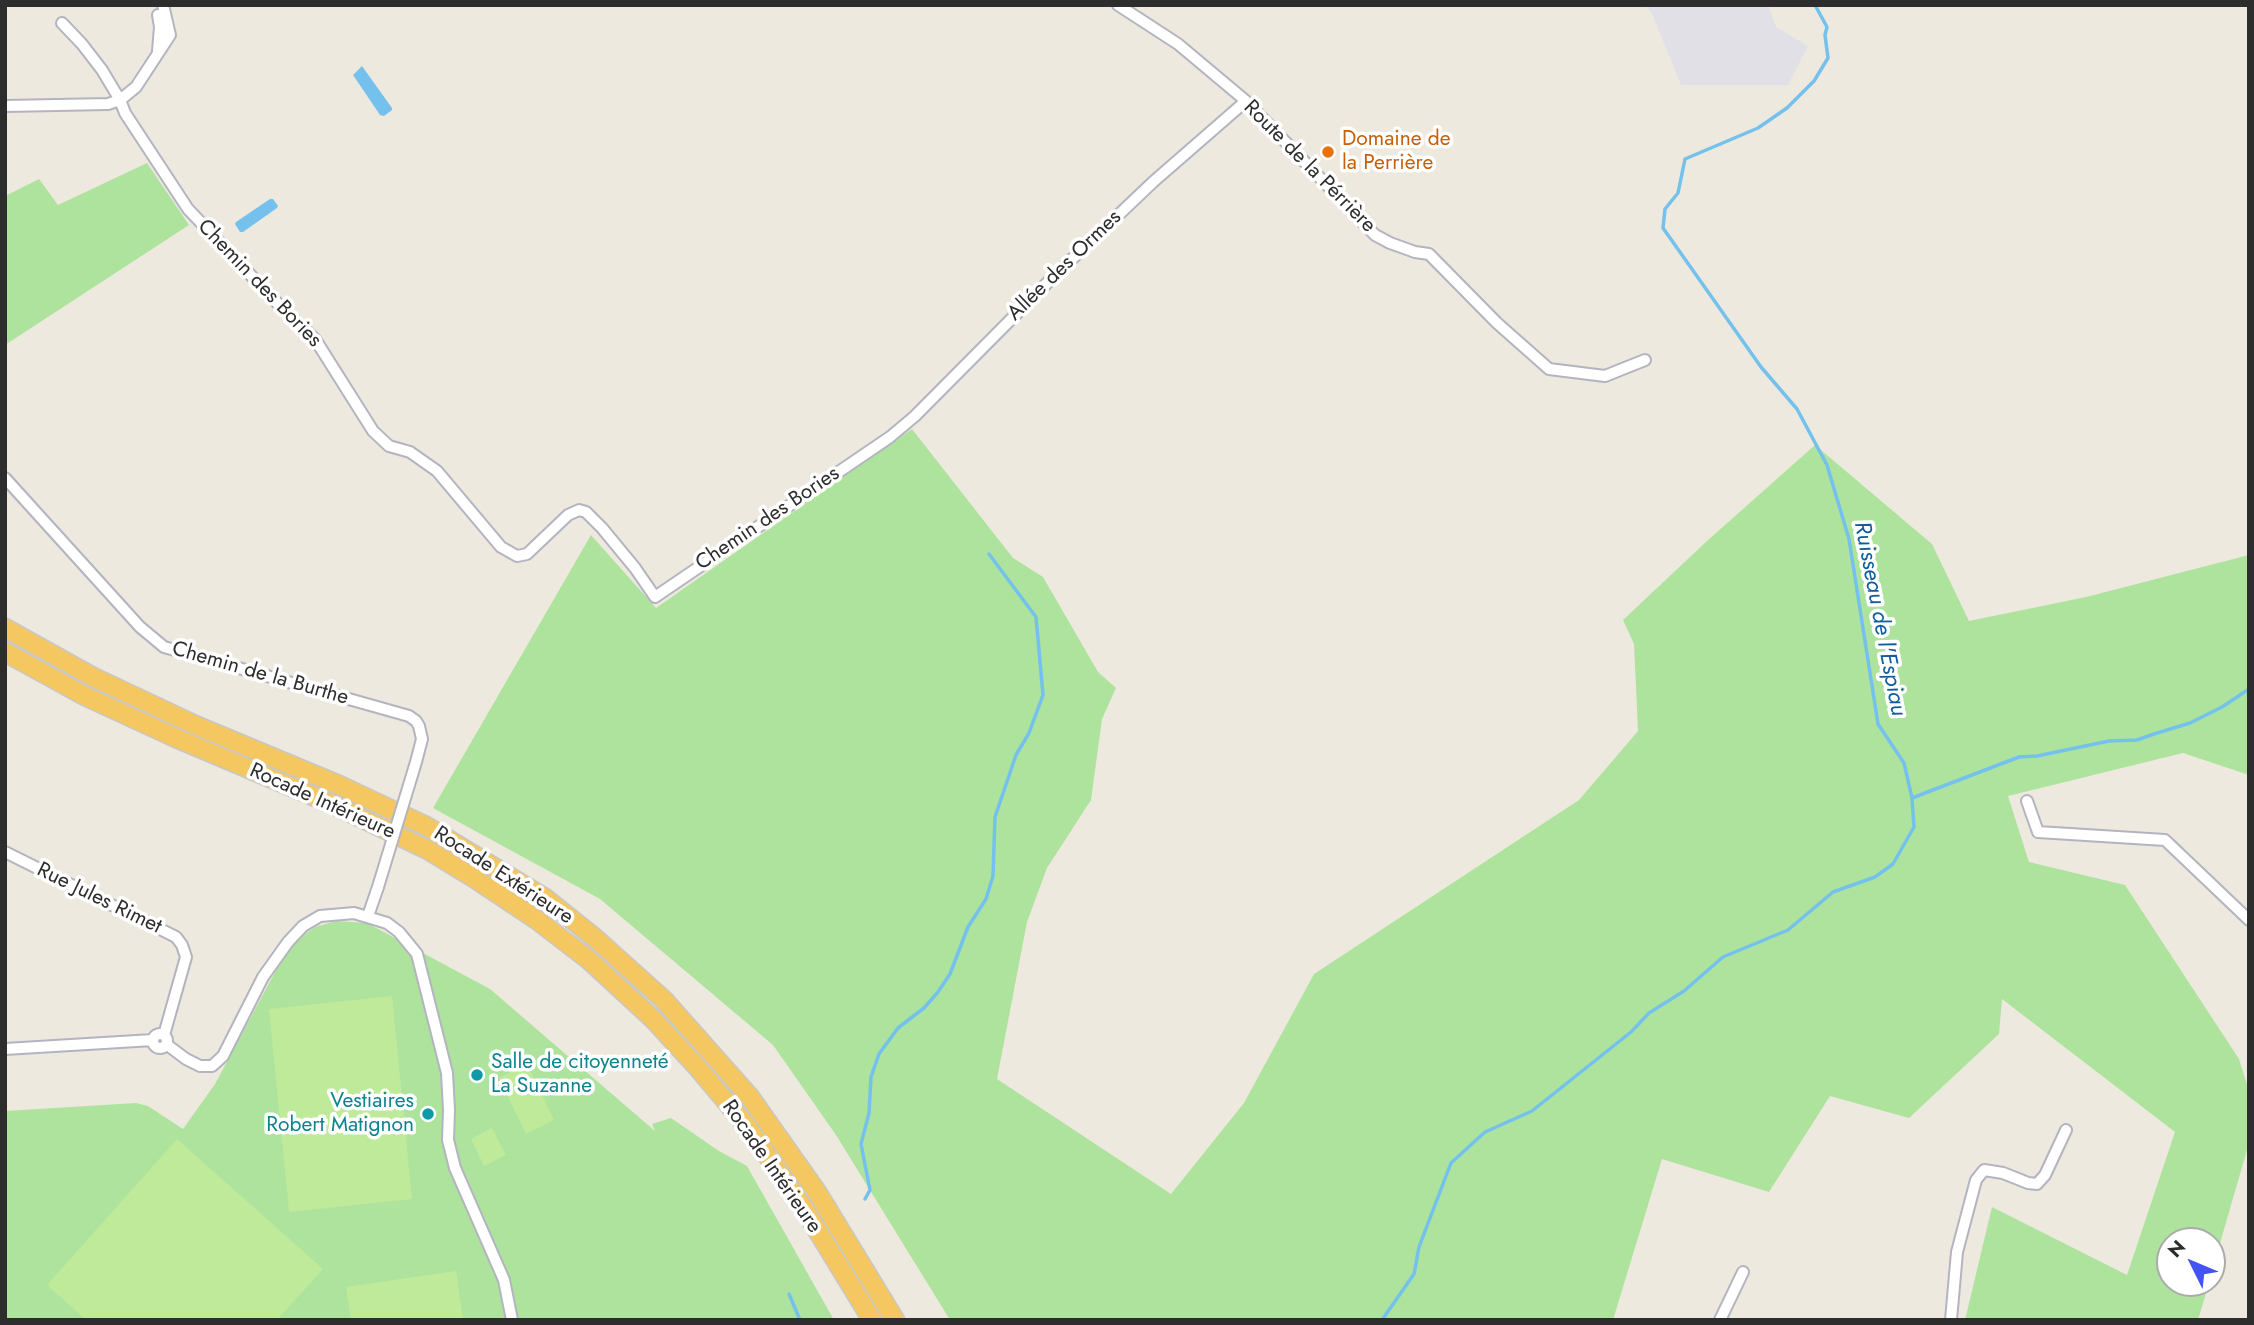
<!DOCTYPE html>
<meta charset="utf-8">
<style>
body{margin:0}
#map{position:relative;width:2254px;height:1325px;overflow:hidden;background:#eee9df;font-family:Jost,sans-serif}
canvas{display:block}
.frame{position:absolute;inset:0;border:7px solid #2d2d2d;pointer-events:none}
.north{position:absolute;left:2156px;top:1227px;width:70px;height:70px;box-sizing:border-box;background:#fff;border:2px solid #ababab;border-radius:50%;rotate:313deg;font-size:19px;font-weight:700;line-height:28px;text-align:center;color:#2d2d2d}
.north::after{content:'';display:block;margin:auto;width:24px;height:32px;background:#4453f6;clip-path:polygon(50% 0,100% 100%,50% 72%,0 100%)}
</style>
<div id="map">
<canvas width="2254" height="1325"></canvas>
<div class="frame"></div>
<div class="north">N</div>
</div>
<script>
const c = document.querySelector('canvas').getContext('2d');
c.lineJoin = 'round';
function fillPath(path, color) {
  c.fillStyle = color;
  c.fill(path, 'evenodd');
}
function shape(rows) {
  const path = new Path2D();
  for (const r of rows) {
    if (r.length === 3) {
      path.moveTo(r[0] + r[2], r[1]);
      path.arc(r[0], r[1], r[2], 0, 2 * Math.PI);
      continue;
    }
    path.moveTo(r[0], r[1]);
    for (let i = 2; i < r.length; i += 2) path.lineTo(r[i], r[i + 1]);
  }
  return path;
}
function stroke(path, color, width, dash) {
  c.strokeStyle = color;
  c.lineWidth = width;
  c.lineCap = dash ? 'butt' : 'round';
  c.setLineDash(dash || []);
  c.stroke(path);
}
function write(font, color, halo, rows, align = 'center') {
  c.font = font + ' Jost,sans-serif';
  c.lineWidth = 7;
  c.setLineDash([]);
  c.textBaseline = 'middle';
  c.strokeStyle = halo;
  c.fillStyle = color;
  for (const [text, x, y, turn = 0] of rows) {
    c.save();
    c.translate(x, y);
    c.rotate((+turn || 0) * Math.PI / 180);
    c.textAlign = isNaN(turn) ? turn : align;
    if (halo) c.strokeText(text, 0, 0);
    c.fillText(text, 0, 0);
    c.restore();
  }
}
const industrial = shape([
 [1645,5,1768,5,1776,27,1808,46,1788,85,1681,85,1652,14]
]);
const green = shape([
 [147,163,189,225,5,345,5,196,39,179,58,205],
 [912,429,1013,558,1043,577,1098,672,1116,688,1102,719,1091,800,1047,868,1027,922,997,1079,1171,1194,1244,1103,1314,974,1579,800,1638,731,1634,644,1623,620,1707,541,1815,445,1932,544,1969,621,2086,597,2249,555,2249,775,2183,753,2008,796,2029,862,2125,885,2239,1059,2249,1091,2249,1143,2212,1271,2212,1241,2170,1241,2170,1283,2209,1283,2198,1320,1965,1320,1992,1207,2127,1275,2175,1132,2002,999,1999,1034,1909,1118,1830,1096,1769,1192,1662,1159,1613,1320,950,1320,836,1135,773,1045,600,899,433,808,591,535,656,608],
 [336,921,367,923,490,989,655,1131,652,1124,671,1118,719,1151,747,1166,834,1320,5,1320,5,1111,136,1103,148,1106,183,1129,215,1084,281,961,299,938,315,927]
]);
const pitch = shape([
 [392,996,412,1199,289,1212,269,1009],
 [527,1064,554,1120,526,1134,499,1078],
 [492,1128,506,1155,484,1166,471,1139],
 [177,1139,323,1269,277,1320,86,1320,47,1285],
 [456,1271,463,1320,351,1320,346,1287]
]);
const water = shape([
 [362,66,392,108,392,110,384,116,380,115,353,75],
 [270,199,273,199,278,206,277,208,243,232,240,232,235,224,236,222]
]);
const stream = shape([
 [1912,798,2019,757,2037,756,2109,741,2137,740,2154,734,2190,723,2222,707,2249,689],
 [865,1199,870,1190,861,1144,869,1113,871,1077,879,1054,898,1028,924,1008,938,992,950,974,968,927,986,899,993,876,995,817,1016,755,1029,733,1043,695,1036,617,989,554],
 [789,1294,800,1320],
 [1382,1320,1414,1274,1419,1247,1451,1163,1485,1132,1532,1111,1631,1032,1649,1013,1684,991,1723,957,1788,930,1833,892,1875,877,1893,864,1914,827,1912,798,1904,763,1878,724,1849,539,1827,465,1797,409,1761,367,1663,228,1665,209,1678,193,1685,159,1758,128,1787,108,1814,81,1828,58,1825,35,1827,27,1815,5]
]);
const minor = shape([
 [1118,5,1178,44,1246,101,1375,235,1390,243,1415,252,1429,254,1497,323,1549,369,1605,376,1645,360],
 [158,15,160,27,158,51],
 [62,23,82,44,102,70,120,100,125,113,188,209,280,306,315,339,373,431,389,446,410,452,437,471,501,547,517,556,527,554,568,515,579,510,586,512,602,528,635,568,655,597,890,437,915,416,1053,277,1153,182,1246,101],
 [5,106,108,104,120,100,136,87,170,35,163,5],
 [5,478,140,627,164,647,409,716,416,721,419,726,422,739,416,762],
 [2027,801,2038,832,2165,840,2249,920],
 [5,852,176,937,182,945,186,957,164,1035],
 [368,916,378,887],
 [160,1041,7],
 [166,1044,186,1059,200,1066,212,1066,223,1056,263,977,288,942,303,926,320,916,354,913,387,923,399,932,417,954,447,1073,449,1110,448,1140,455,1168,504,1280,512,1320],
 [5,1049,153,1040],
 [1720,1320,1743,1272],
 [1951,1320,1957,1252,1976,1180,1984,1170,2003,1173,2028,1183,2037,1184,2045,1175,2066,1130]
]);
const trunk = shape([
 [5,628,93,677,195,725,339,785,426,826,545,898,595,938,664,1000,750,1097,817,1192,895,1320],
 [5,652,85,696,176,738,332,804,428,850,474,878,537,920,589,960,653,1019,697,1067,746,1125,803,1207,872,1320]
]);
const minorBridge = shape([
 [378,887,416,762]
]);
const markers = [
 [1328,152,7,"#e8710a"],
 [477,1075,7,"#0f9aa8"],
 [428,1114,7,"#0f9aa8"]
];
const foodNames = [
 ["Domaine de",1342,140],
 ["la Perrière",1342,164]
];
const streetNames = [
 ["Route de la Pérrière",1309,167,45],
 ["Allée des Ormes",1065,266,-44],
 ["Chemin des Bories",259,284,46],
 ["Chemin des Bories",768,519,-34],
 ["Chemin de la Burthe",260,674,16],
 ["Rocade Intérieure",322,802,24],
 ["Rocade Extérieure",503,876,33],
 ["Rue Jules Rimet",99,899,26],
 ["Rocade Intérieure",771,1167,55]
];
const cultureNames = [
 ["Salle de citoyenneté",491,1063],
 ["La Suzanne",491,1087],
 ["Vestiaires",414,1102,"right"],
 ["Robert Matignon",414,1126,"right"]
];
const waterNames = [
 ["Ruisseau de l'Espiau",1879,619,79]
];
fillPath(industrial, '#e2e0e7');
fillPath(green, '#aee39d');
fillPath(pitch, '#bfea9a');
fillPath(water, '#75c1ed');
stroke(stream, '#75c1ed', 3.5);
stroke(minor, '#b3b4bf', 14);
stroke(trunk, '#c8c8c8', 21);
stroke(minor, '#fff', 10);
stroke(trunk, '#f4c760', 18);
stroke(minorBridge, '#b3b4bf', 14, []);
stroke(minorBridge, '#fff', 10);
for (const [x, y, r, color] of markers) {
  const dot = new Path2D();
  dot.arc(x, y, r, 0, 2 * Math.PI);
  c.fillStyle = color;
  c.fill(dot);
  stroke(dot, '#fff', 2.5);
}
write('21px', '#c56008', '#fff', foodNames, 'left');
write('21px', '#2d2d2d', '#fff', streetNames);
write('21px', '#0d838f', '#fff', cultureNames, 'left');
write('italic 23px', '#105e9d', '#fff', waterNames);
</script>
